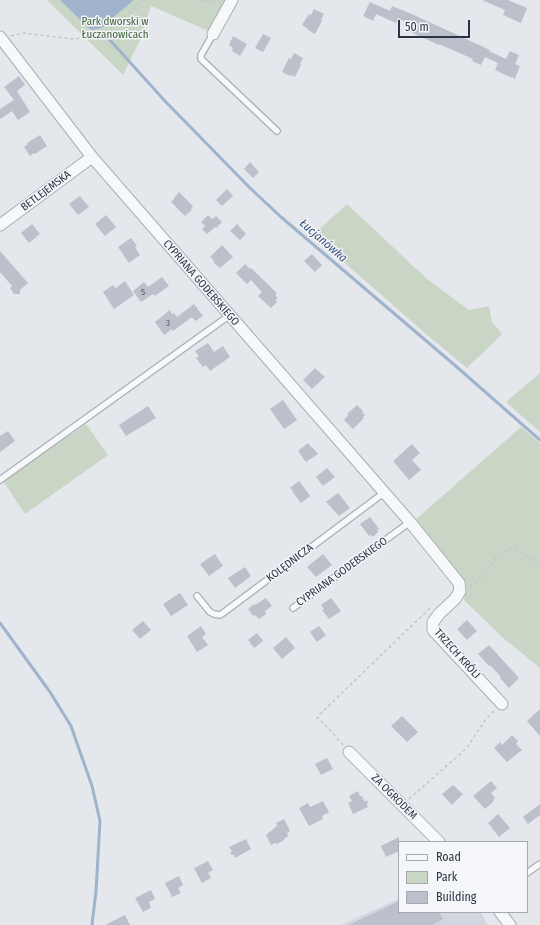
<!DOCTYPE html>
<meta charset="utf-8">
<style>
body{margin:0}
#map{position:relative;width:540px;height:925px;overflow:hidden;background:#e4e7ec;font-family:"Fira Sans Condensed",sans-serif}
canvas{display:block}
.legend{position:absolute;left:398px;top:841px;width:130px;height:72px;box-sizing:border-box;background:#f4f6f9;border:1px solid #a4a8b1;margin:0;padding:5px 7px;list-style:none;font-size:12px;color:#2b3445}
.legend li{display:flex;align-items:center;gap:8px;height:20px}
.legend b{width:20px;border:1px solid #a4a8b1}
.scale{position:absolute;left:398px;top:20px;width:72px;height:18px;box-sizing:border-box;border:2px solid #2b3445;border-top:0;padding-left:5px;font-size:12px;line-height:14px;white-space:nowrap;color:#2b3445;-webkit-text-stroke:3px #f4f6f9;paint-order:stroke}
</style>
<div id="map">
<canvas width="540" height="925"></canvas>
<ul class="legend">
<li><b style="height:5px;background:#f7f8fa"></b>Road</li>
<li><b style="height:11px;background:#c9d6c5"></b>Park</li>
<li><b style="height:11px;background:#bbc0ca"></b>Building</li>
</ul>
<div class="scale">50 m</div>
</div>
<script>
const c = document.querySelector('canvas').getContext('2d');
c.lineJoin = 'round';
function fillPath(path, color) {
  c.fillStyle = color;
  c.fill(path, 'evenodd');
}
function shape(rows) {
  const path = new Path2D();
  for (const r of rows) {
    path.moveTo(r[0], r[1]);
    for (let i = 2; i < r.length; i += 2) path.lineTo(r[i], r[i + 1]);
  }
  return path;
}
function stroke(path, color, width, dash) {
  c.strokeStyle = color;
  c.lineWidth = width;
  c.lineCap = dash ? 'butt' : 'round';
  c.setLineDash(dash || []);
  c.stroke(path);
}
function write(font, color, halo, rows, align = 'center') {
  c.font = font + ' "Fira Sans Condensed",sans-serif';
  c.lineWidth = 3;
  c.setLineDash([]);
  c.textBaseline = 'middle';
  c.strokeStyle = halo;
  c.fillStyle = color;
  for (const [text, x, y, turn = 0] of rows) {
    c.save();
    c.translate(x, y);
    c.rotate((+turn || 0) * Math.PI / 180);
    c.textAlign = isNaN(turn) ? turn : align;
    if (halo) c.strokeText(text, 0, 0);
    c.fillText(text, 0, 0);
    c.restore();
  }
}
const built = shape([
 [399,899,399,912,481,912,487,925,341,925]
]);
const green = shape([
 [47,0,229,0,213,33,151,6,141,38,123,75],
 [347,204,427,279,469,310,489,306,492,322,502,334,467,368,425,333,313,235],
 [540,373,540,432,506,402],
 [86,424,108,455,25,514,3,481],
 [521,427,540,443,540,668,502,637,464,600,466,583,414,521]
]);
const water = shape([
 [60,0,134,0,116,15,102,28,91,30]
]);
const stream = shape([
 [109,39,164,100,250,188,281,217,458,368,540,440],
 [0,623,50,692,71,726,92,786,100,821,96,891,92,925]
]);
const building = shape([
 [482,0,508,0,527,8,521,23,503,15,505,10],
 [370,2,390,11,392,6,414,15,490,50,489,51,506,59,510,51,519,55,515,64,520,66,515,79,512,77,512,78,495,70,498,63,485,57,481,65,472,61,473,59,439,44,439,45,408,31,411,25,398,18,396,23,376,14,373,21,363,16],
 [314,9,324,14,321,20,322,21,315,34,308,30,308,29,302,25,309,14,311,15],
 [263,34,271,38,263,52,255,48],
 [233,36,247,44,240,56,232,51,233,48,229,45],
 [294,53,303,58,300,64,301,65,295,77,291,75,290,76,282,72,289,58,291,59],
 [19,76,25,85,17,91,30,112,18,120,12,111,0,119,0,109,14,100,4,87],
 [40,135,47,146,35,154,34,153,30,156,24,147,28,144,27,143],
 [250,162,259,172,253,178,244,169],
 [227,189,233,196,222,206,216,200],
 [179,192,193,206,191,209,192,210,185,216,171,202,174,199,174,198],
 [80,196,89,207,78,215,69,204],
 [106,215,116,227,105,236,95,224],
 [208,215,212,219,216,216,222,222,216,228,215,227,207,234,202,229,205,226,201,222],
 [32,224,40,234,29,243,21,233],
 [237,224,246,234,240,240,230,231],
 [131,238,137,246,135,247,140,255,129,263,118,247],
 [222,245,233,257,220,268,218,266,217,266,214,263,214,261,210,257],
 [0,251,28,283,20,290,20,294,14,294,10,288,12,286,0,272],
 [312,254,322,265,315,272,304,261],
 [245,264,250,269,251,268,276,292,276,296,278,298,275,300,277,302,271,308,258,296,262,292,251,280,247,284,236,273],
 [162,277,169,286,155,296,153,294,141,302,133,291,144,282,148,287],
 [125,281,134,295,114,309,103,292,113,285,116,288],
 [194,304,203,316,195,321,192,317,173,331,172,329,164,335,155,322,170,310,172,314,174,313,177,317],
 [208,343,214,352,223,346,230,357,210,371,206,365,203,367,196,358,199,356,195,351],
 [315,368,325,377,312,389,303,380],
 [283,400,297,420,284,429,270,409],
 [357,405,363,411,362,412,365,415,363,417,364,418,353,429,344,420,348,415,347,414],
 [148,406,156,418,126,436,119,425],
 [8,431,15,441,0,452,0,436],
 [308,443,312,448,313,448,318,454,306,462,298,451],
 [412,444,420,453,412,460,421,470,409,480,393,461],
 [327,468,335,477,323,486,316,477],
 [299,481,310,496,301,503,292,491,293,491,290,488],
 [338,493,350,508,339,516,326,502],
 [370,517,379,529,377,530,378,532,373,537,371,535,369,536,360,524],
 [215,554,223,566,209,576,200,564],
 [323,554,332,565,316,577,307,567],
 [245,567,251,576,235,588,228,578],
 [180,593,188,605,171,616,163,604],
 [266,598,272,606,265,611,266,614,259,619,255,615,253,616,248,609,254,604,255,605],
 [331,598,341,611,329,619,322,610,324,609,321,605],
 [467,620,477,631,467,640,457,629],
 [143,621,151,630,140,639,132,630],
 [201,626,206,634,202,637,208,645,197,652,187,636],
 [319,626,326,635,317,642,310,632],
 [257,633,263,641,254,648,248,640],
 [286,637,295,648,282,659,273,648],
 [489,645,519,678,509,688,500,678,501,677,490,665,489,666,478,654],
 [540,709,540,736,527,721],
 [402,716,418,732,407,742,391,726],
 [512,735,518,741,516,744,522,750,507,762,494,748,500,742,502,745],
 [327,758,333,769,321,775,315,764],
 [491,781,497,788,491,793,495,798,493,800,493,802,485,809,473,796],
 [453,785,463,794,452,805,442,794],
 [358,791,360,796,362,796,364,801,368,801,367,805,368,807,353,814,348,803,352,801,349,796],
 [323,801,329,812,322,816,323,819,309,826,299,808,308,803,310,807],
 [540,804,540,815,528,824,523,817],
 [498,814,510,828,499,837,488,823],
 [284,819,290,831,287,833,288,836,284,839,284,840,277,844,276,843,271,845,266,835,277,826,276,823],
 [399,837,399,851,386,857,381,846],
 [246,839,251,849,235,858,234,855,230,854,232,851,229,847],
 [208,861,213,870,208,873,211,878,202,883,194,868],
 [179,876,183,885,178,888,181,893,172,897,165,883],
 [151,890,155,899,149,902,151,908,143,912,135,898],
 [399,901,399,912,439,912,443,919,432,925,349,925],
 [125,915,130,925,105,925]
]);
const path = shape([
 [200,0,220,2],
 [11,36,23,33,74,39,102,35,122,19,143,0],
 [470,586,485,573,496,558,507,549,516,549,533,561,540,567],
 [343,745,330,730,317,717,432,606],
 [409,799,466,749,486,719,495,710]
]);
const lane = shape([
 [213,34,201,55,201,59,277,131],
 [0,480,230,315],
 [197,596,210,612,214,614,220,615,223,613,385,492],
 [293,608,410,522],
 [527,873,540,864]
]);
const street = shape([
 [213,34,232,0],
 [0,37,92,157,410,522,459,583,460,591,455,599,440,613,433,622,433,630,502,704],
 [0,225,92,157],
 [349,752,439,842],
 [500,912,510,925]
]);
const numberNames = [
 ["5",143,292],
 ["3",168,323]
];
const parkNames = [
 ["Park dworski w",115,22],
 ["Łuczanowicach",115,35]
];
const streetNames = [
 ["BETLEJEMSKA",46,191,-37],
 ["CYPRIANA GODEBSKIEGO",201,283,49],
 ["KOLĘDNICZA",290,563,-37],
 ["CYPRIANA GODEBSKIEGO",342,572,-36],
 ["TRZECH KRÓLI",457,654,48],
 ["ZA OGRODEM",394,797,45]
];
const waterNames = [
 ["Łucjanówka",323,241,41]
];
fillPath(built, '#d2d6de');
fillPath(green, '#c9d6c5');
fillPath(water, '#9fb4cc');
stroke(stream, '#9fb4cc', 3);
fillPath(building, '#bbc0ca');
stroke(lane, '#a9aeb7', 8);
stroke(street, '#a9aeb7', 13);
stroke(path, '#c2c5cb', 1.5, [3, 3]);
stroke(lane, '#f7f8fa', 5.5);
stroke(street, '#f7f8fa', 11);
write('9px', '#4f5766', null, numberNames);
write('11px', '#3f6138', '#f4f6f9', parkNames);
write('11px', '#2b3445', '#f4f6f9', streetNames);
write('italic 12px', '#34527a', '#f4f6f9', waterNames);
</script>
